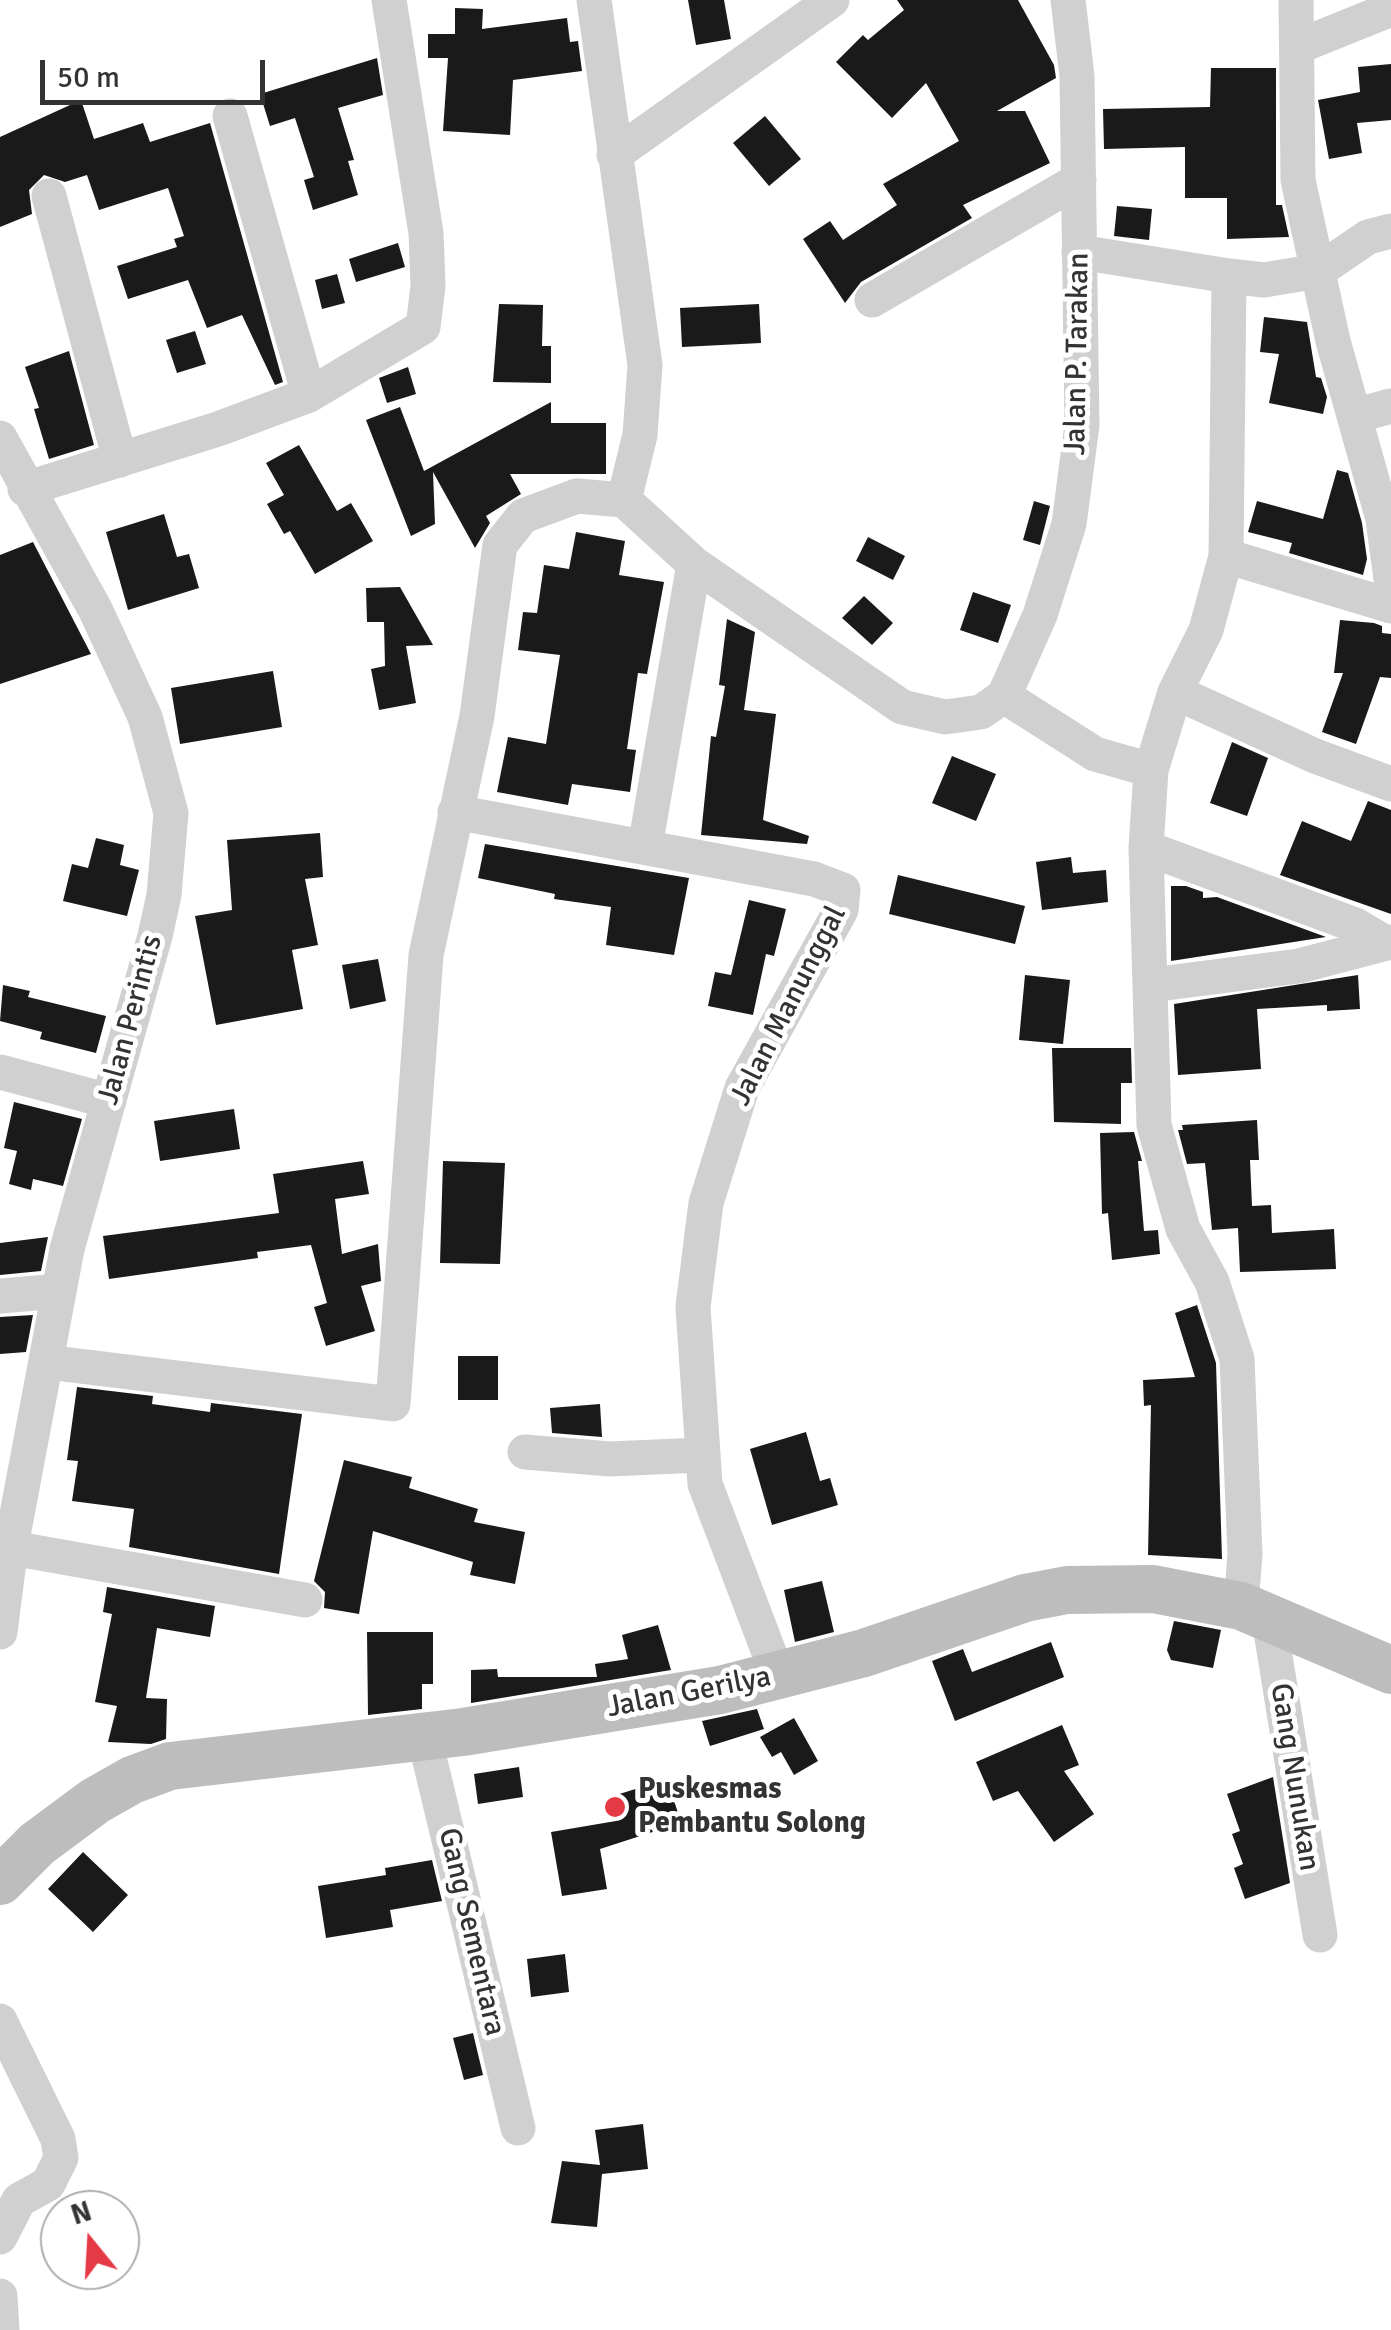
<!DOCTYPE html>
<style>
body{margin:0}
#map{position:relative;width:1391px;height:2330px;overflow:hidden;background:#fff;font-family:Signika,sans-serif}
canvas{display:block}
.north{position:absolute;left:40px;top:2190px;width:100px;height:100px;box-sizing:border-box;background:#fff;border:2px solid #adadad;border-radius:50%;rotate:342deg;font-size:28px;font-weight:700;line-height:40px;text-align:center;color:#333}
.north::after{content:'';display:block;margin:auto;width:35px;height:45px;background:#e63946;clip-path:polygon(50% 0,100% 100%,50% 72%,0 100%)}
.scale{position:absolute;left:40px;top:60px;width:225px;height:45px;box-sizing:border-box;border:5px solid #333;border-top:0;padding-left:12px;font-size:30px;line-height:35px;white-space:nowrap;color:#333;-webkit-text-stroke:8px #fff;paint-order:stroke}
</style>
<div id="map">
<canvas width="1391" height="2330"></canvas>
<div class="north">N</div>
<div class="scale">50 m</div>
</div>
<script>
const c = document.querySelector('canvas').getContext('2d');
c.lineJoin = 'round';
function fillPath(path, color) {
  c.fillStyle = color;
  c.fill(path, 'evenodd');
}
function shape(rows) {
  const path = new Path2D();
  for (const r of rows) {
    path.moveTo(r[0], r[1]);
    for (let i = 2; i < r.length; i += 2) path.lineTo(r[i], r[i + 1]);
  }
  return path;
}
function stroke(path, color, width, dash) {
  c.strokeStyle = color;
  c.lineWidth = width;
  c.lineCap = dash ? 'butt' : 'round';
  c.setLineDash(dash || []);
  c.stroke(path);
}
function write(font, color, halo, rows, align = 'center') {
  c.font = font + ' Signika,sans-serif';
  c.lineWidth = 10;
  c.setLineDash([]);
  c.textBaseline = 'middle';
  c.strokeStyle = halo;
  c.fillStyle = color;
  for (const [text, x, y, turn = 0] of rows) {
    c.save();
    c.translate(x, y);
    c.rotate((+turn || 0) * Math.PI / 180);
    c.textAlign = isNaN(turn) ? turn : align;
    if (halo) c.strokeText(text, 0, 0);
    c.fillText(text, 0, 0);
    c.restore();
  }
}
const building = shape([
 [688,0,724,0,731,39,696,45],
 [897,0,1018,0,1054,65,1056,78,997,111,1025,111,1050,163,963,205,972,218,861,282,845,303,803,239,830,221,843,240,897,205,883,184,959,141,926,83,892,118,836,62,863,35,868,40,904,10],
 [455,8,483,9,482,29,567,18,570,42,578,41,582,71,513,80,510,135,443,131,448,58,428,58,428,34,455,34],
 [377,58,383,95,338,108,354,160,348,161,358,195,313,210,304,180,314,177,295,118,270,126,260,94],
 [1391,64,1391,120,1357,123,1362,153,1329,159,1318,100,1360,92,1358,67],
 [1211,68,1276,68,1276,205,1282,205,1289,237,1227,239,1227,198,1185,198,1185,147,1104,149,1103,109,1210,107],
 [81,100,94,139,143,123,150,142,210,123,283,382,275,385,242,315,207,328,188,280,128,299,117,266,177,247,174,239,184,236,168,188,99,210,87,175,65,182,44,175,29,190,32,214,0,227,0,137],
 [765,116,801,159,769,186,733,143],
 [1117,206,1152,209,1149,240,1114,236],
 [398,243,405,267,356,282,349,259],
 [337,274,345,303,322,309,315,280],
 [499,304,543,305,542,346,551,346,551,383,493,382],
 [759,304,761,343,682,347,680,308],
 [1264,317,1307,322,1316,377,1321,378,1327,397,1323,414,1269,403,1279,354,1260,352],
 [195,331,206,364,177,373,166,340],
 [69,351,94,445,49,459,34,409,39,408,25,367],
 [408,367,416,394,387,403,379,378],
 [551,402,551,423,606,423,606,474,510,474,521,494,486,516,490,523,475,548,433,472,435,524,411,536,366,420,400,407,424,471],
 [299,445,337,511,351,503,373,541,315,574,290,531,284,534,267,504,284,495,266,463],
 [1337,470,1348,473,1362,523,1367,559,1363,575,1289,553,1292,543,1248,532,1257,501,1323,519],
 [1034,501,1050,506,1040,545,1023,540],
 [164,514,177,557,189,554,199,588,128,610,106,532],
 [576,532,625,541,619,575,664,582,647,674,638,673,627,749,636,750,630,792,572,784,568,805,497,792,508,737,546,744,560,655,518,650,523,612,537,613,544,565,569,569],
 [868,537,905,556,893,580,856,561],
 [33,542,91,654,0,684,0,555],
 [400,587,433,645,406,646,416,703,379,710,371,669,385,666,384,622,367,622,366,588],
 [973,592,1011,605,998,643,960,630],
 [864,596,893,623,872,645,842,618],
 [727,619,755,632,744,710,776,714,763,820,809,836,807,844,701,835,711,736,716,737,725,686,719,685],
 [1340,620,1374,623,1382,626,1382,633,1391,634,1391,678,1380,677,1356,744,1322,732,1343,673,1334,673],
 [273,671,282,727,180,744,171,688],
 [1232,742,1268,758,1247,816,1210,803],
 [952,756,996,774,976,821,932,803],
 [1368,801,1391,810,1391,914,1280,875,1302,821,1351,841],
 [320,833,323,877,305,879,318,945,292,950,303,1009,216,1025,195,916,232,910,227,840],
 [96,838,124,845,120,865,139,870,127,916,63,901,72,864,88,868],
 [485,844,689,878,674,955,606,945,611,907,554,899,555,894,478,878],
 [1071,857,1073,873,1106,870,1108,902,1042,910,1036,862],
 [898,875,1025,906,1015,944,889,914],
 [1171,886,1186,886,1203,892,1203,898,1217,897,1326,937,1171,961],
 [749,900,786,909,774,956,766,954,753,1015,708,1006,715,972,731,975],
 [378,959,386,1001,350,1009,342,965],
 [1025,975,1070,980,1063,1044,1019,1040],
 [1358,975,1360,1009,1327,1011,1327,1005,1257,1009,1261,1069,1178,1075,1174,1004],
 [3,985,30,991,28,997,106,1016,96,1053,40,1039,42,1032,0,1021],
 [1052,1048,1131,1048,1132,1083,1121,1083,1121,1124,1054,1122],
 [14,1102,82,1119,63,1186,33,1179,31,1190,9,1184,17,1151,4,1148],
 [234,1109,240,1149,160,1161,154,1121],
 [1257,1120,1259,1160,1250,1160,1252,1206,1271,1205,1272,1233,1334,1229,1336,1269,1240,1272,1238,1228,1212,1230,1205,1163,1187,1164,1178,1130,1183,1130,1182,1125],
 [1134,1132,1142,1161,1138,1161,1144,1231,1158,1230,1160,1254,1112,1260,1108,1213,1102,1214,1100,1133],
 [363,1161,369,1194,335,1199,342,1254,378,1244,381,1281,361,1286,375,1331,326,1346,314,1307,327,1303,311,1245,257,1252,258,1258,109,1279,103,1236,279,1213,273,1174],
 [443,1161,505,1163,500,1264,440,1263],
 [48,1237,41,1271,0,1275,0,1243],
 [1197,1305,1216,1363,1222,1559,1148,1555,1151,1405,1144,1406,1143,1380,1195,1377,1175,1313],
 [33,1315,26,1352,0,1354,0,1317],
 [458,1356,498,1356,498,1400,458,1400],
 [77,1387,153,1396,152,1404,210,1412,211,1403,302,1414,279,1574,129,1547,134,1509,72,1501,78,1461,67,1460],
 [600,1404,602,1437,552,1433,550,1408],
 [806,1432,820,1481,830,1478,838,1505,772,1525,750,1449],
 [344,1460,412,1477,409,1488,478,1509,474,1522,525,1532,515,1584,470,1575,473,1562,373,1531,359,1614,324,1608,325,1592,314,1581],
 [822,1581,834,1632,795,1642,784,1590],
 [107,1587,215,1606,210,1637,157,1628,146,1698,167,1699,166,1739,151,1744,108,1742,117,1706,95,1702,112,1614,103,1612],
 [1174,1621,1221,1630,1213,1668,1171,1660,1167,1650],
 [658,1625,671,1670,471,1703,471,1670,497,1669,498,1677,597,1677,595,1664,628,1659,622,1635],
 [367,1632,433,1632,433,1684,422,1684,422,1709,368,1715],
 [1051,1642,1064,1677,955,1721,932,1661,963,1649,972,1672],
 [757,1709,764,1729,710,1746,702,1721],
 [794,1718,818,1761,794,1775,781,1752,772,1757,760,1737],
 [1062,1725,1079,1765,1064,1771,1094,1814,1054,1842,1018,1791,993,1801,976,1762],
 [519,1767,523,1797,478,1804,474,1774],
 [1273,1777,1290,1883,1245,1899,1234,1868,1243,1864,1232,1834,1240,1831,1227,1794],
 [669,1785,678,1813,666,1817,668,1827,600,1849,607,1889,562,1896,551,1832,616,1821,613,1796,645,1786,647,1792],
 [83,1852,128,1895,93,1932,48,1889],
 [432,1860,442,1901,390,1910,393,1927,326,1938,318,1886,386,1875,385,1868],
 [565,1954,569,1992,531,1997,527,1959],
 [473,2033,483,2075,464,2080,453,2038],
 [643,2124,648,2169,602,2174,597,2227,551,2223,562,2161,600,2165,595,2130]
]);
const street = shape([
 [594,0,645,365,640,435,624,500],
 [1296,0,1298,180,1333,341,1383,519,1391,579],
 [1297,47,1391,9],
 [230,116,309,395],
 [614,155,832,0],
 [49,196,120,460],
 [1079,252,1229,276],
 [872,300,1079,180],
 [1354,416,1391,406],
 [0,438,95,609,145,717,171,813,164,895,155,936,67,1249,11,1546,0,1632],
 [25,489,218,429,309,395,423,327,428,286,426,233,389,0],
 [1226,556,1391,606],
 [1175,692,1315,756,1391,784],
 [1004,696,1040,615,1069,524,1082,425,1077,76,1068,0],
 [1004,696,1095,754,1151,770],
 [455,812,814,879,843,890,841,910,742,1088,706,1203,693,1307,705,1484,778,1676],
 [645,847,694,564],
 [1146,848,1355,925,1386,943],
 [1151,985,1299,966,1391,942],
 [0,1072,109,1101],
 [0,1296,59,1291],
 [46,1362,393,1404,426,955,477,716,500,545,523,516,577,496,624,500,694,564,902,707,945,717,981,712,1004,696],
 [525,1452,610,1459,701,1455],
 [0,1546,305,1600],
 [1241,1606,1245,1554,1237,1359,1212,1282,1183,1229,1154,1125,1146,848,1151,770,1175,692,1206,630,1226,556,1229,276,1264,280,1318,271,1368,237,1391,231],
 [1269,1619,1320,1935],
 [424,1736,518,2128],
 [0,2021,58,2139,61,2158,48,2184,19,2200,0,2237],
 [0,2296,2,2330]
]);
const secondary = shape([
 [0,1881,37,1844,95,1801,132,1780,170,1766,463,1732,720,1690,864,1653,1025,1598,1067,1590,1153,1589,1241,1606,1391,1670]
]);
const markers = [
 [615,1807,12,"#e63946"]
];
const streetNames = [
 ["Jalan P. Tarakan",1078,354,-89],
 ["Jalan Manunggal",789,1006,-63],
 ["Jalan Perintis",131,1020,-75],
 ["Jalan Gerilya",689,1693,-11],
 ["Gang Nunukan",1294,1777,81],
 ["Gang Sementara",471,1932,77]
];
const poiNames = [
 ["Puskesmas",638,1790],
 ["Pembantu Solong",638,1824]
];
fillPath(building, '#1a1a1a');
stroke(street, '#d0d0d0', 35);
stroke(secondary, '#bdbdbd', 48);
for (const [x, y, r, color] of markers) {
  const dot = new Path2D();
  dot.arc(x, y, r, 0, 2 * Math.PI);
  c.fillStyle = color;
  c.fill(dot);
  stroke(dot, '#fff', 4);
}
write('30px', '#333', '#fff', streetNames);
write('bold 30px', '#333', '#fff', poiNames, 'left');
</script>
